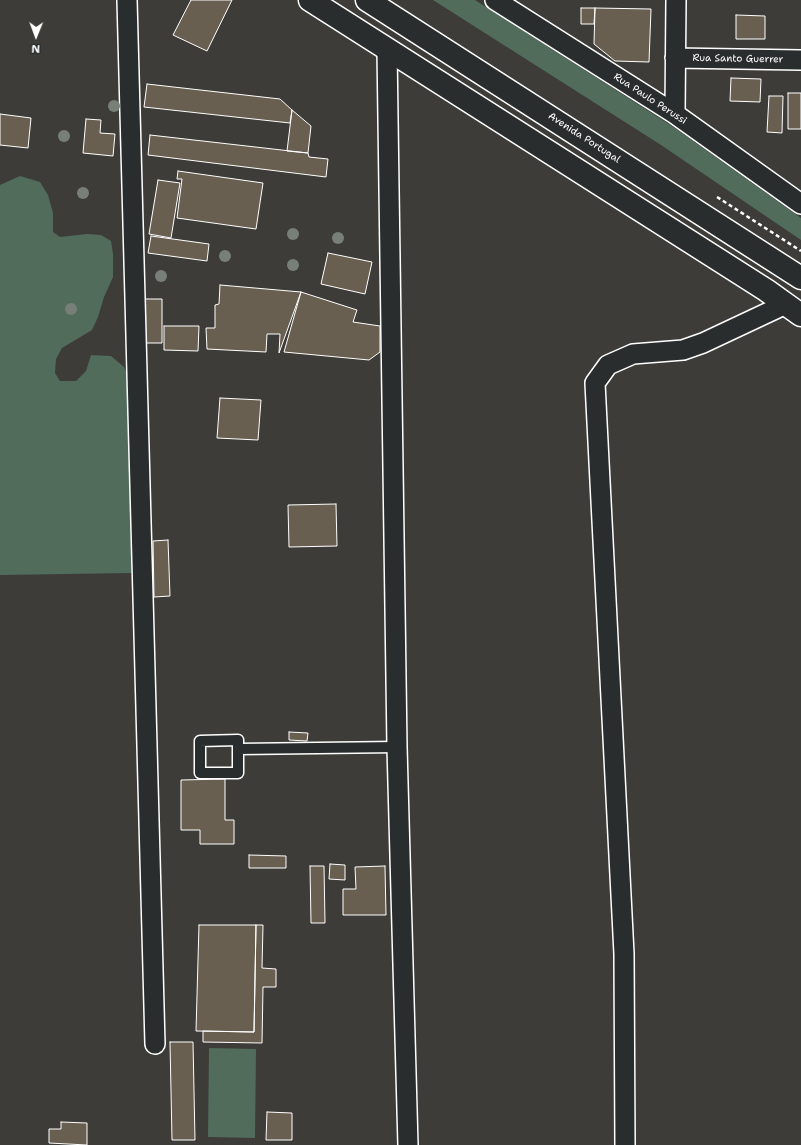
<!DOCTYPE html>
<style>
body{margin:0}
#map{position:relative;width:801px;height:1145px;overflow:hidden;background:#3d3c38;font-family:"Shantell Sans",sans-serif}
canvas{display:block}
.north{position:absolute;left:16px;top:16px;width:40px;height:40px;-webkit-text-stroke:3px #2a2d2e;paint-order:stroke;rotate:181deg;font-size:11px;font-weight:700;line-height:16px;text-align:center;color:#fff}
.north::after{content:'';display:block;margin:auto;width:14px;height:18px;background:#fff;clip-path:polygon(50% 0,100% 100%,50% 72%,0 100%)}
</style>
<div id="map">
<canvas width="801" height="1145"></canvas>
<div class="north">N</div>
</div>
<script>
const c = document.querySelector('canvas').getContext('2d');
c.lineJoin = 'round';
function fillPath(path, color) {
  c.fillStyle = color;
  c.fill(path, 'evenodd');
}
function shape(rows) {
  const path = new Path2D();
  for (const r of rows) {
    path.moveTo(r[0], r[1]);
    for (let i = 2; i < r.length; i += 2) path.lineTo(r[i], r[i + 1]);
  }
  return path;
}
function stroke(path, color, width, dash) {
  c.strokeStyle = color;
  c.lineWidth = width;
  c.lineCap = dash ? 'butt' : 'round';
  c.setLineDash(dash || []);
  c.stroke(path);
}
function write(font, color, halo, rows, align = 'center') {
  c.font = font + ' "Shantell Sans",sans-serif';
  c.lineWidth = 3.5;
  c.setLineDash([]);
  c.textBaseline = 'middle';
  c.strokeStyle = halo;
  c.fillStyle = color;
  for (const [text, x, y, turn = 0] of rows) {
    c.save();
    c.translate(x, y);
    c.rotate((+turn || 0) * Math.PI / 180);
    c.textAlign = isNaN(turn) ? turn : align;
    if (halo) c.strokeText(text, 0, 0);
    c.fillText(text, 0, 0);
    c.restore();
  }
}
const green = shape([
 [433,0,475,0,675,128,801,218,801,240,661,145],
 [20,176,40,182,48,195,53,213,53,232,60,237,87,234,101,235,111,241,113,254,113,277,104,297,98,317,92,330,62,348,56,359,55,373,60,381,76,381,86,371,91,355,111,356,124,367,129,379,133,573,0,575,0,185],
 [209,1048,256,1049,255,1138,208,1137]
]);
const building = shape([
 [191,0,232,0,207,51,173,35,191,0],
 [581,8,595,8,594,24,581,24,581,8],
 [595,8,651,9,649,62,615,61,594,44,595,8],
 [736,15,765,16,765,39,736,39,736,15],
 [731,78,761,79,760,102,730,101,731,78],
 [147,84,280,99,292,110,290,123,144,107,147,84],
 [788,93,801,93,801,129,788,129,788,93],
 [769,96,783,96,782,133,767,132,769,96],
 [292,110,311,126,308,153,287,151,292,110],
 [0,114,31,118,28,148,0,145,0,114],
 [86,119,101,120,100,133,115,134,113,156,83,153,86,119],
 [150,135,308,153,309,157,328,159,326,177,148,155,150,135],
 [178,171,263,183,256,229,177,218,182,179,177,179,178,171],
 [158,180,180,183,171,238,149,234,158,180],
 [151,236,209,244,207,261,148,253,151,236],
 [328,253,372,262,365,294,321,284,328,253],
 [220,285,301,292,279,353,280,334,267,334,266,352,207,349,206,328,215,328,215,305,219,304,220,285],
 [301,292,357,310,353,322,380,326,380,352,369,360,284,352,301,292],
 [145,299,162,299,162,343,145,343,145,299],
 [164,326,199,326,198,351,164,350,164,326],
 [220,398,261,400,258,440,217,438,220,398],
 [336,504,337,546,289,547,288,505,336,504],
 [168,540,170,596,154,597,153,541,168,540],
 [289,732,308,733,307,741,289,740,289,732],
 [225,779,225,820,234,820,234,844,200,844,200,830,181,830,181,780,225,779],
 [249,855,286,856,286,868,249,868,249,855],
 [330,864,345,865,345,880,329,879,330,864],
 [310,866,324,866,325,923,311,923,310,866],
 [385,866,386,915,343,915,343,889,356,889,355,867,385,866],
 [199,925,256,925,254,1032,196,1031,199,925],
 [256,925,263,925,262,968,276,969,276,987,263,987,262,1043,203,1042,203,1031,254,1032,256,925],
 [170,1042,193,1042,195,1140,172,1140,170,1042],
 [267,1112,292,1113,292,1140,266,1140,267,1112],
 [61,1122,87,1123,87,1145,49,1143,49,1129,61,1129,61,1122]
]);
const path = shape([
 [717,197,801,251]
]);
const lane = shape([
 [238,740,238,773,200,773,200,741,238,740],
 [238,749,397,747]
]);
const street = shape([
 [127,0,155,1044],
 [495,0,675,114,801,204],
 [387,49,397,747,408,1145],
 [675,58,801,60],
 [675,114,676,0],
 [625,1145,624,954,595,383,608,365,633,354,683,350,703,343,786,304]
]);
const secondary = shape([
 [310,0,766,290,801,315],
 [367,0,801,278]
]);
const trees = [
 [114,106],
 [64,136],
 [83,193],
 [293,234],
 [338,238],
 [225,256],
 [293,265],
 [161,276],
 [71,309]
];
const streetNames = [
 ["Rua Santo Guerrer",738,59,1],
 ["Rua Paulo Perussi",650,99,33],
 ["Avenida Portugal",584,138,33]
];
fillPath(green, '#516c5b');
fillPath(building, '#685f50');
stroke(building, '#fff', 1);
stroke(lane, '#fff', 13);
stroke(street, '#fff', 22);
stroke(secondary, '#fff', 25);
stroke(path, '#fff', 2.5, [4, 3]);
stroke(lane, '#2a2d2e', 10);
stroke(street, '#2a2d2e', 19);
stroke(secondary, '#2a2d2e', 22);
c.fillStyle = '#787f78';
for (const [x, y] of trees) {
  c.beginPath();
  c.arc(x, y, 6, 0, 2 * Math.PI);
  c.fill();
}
write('10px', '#fff', '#2a2d2e', streetNames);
</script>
